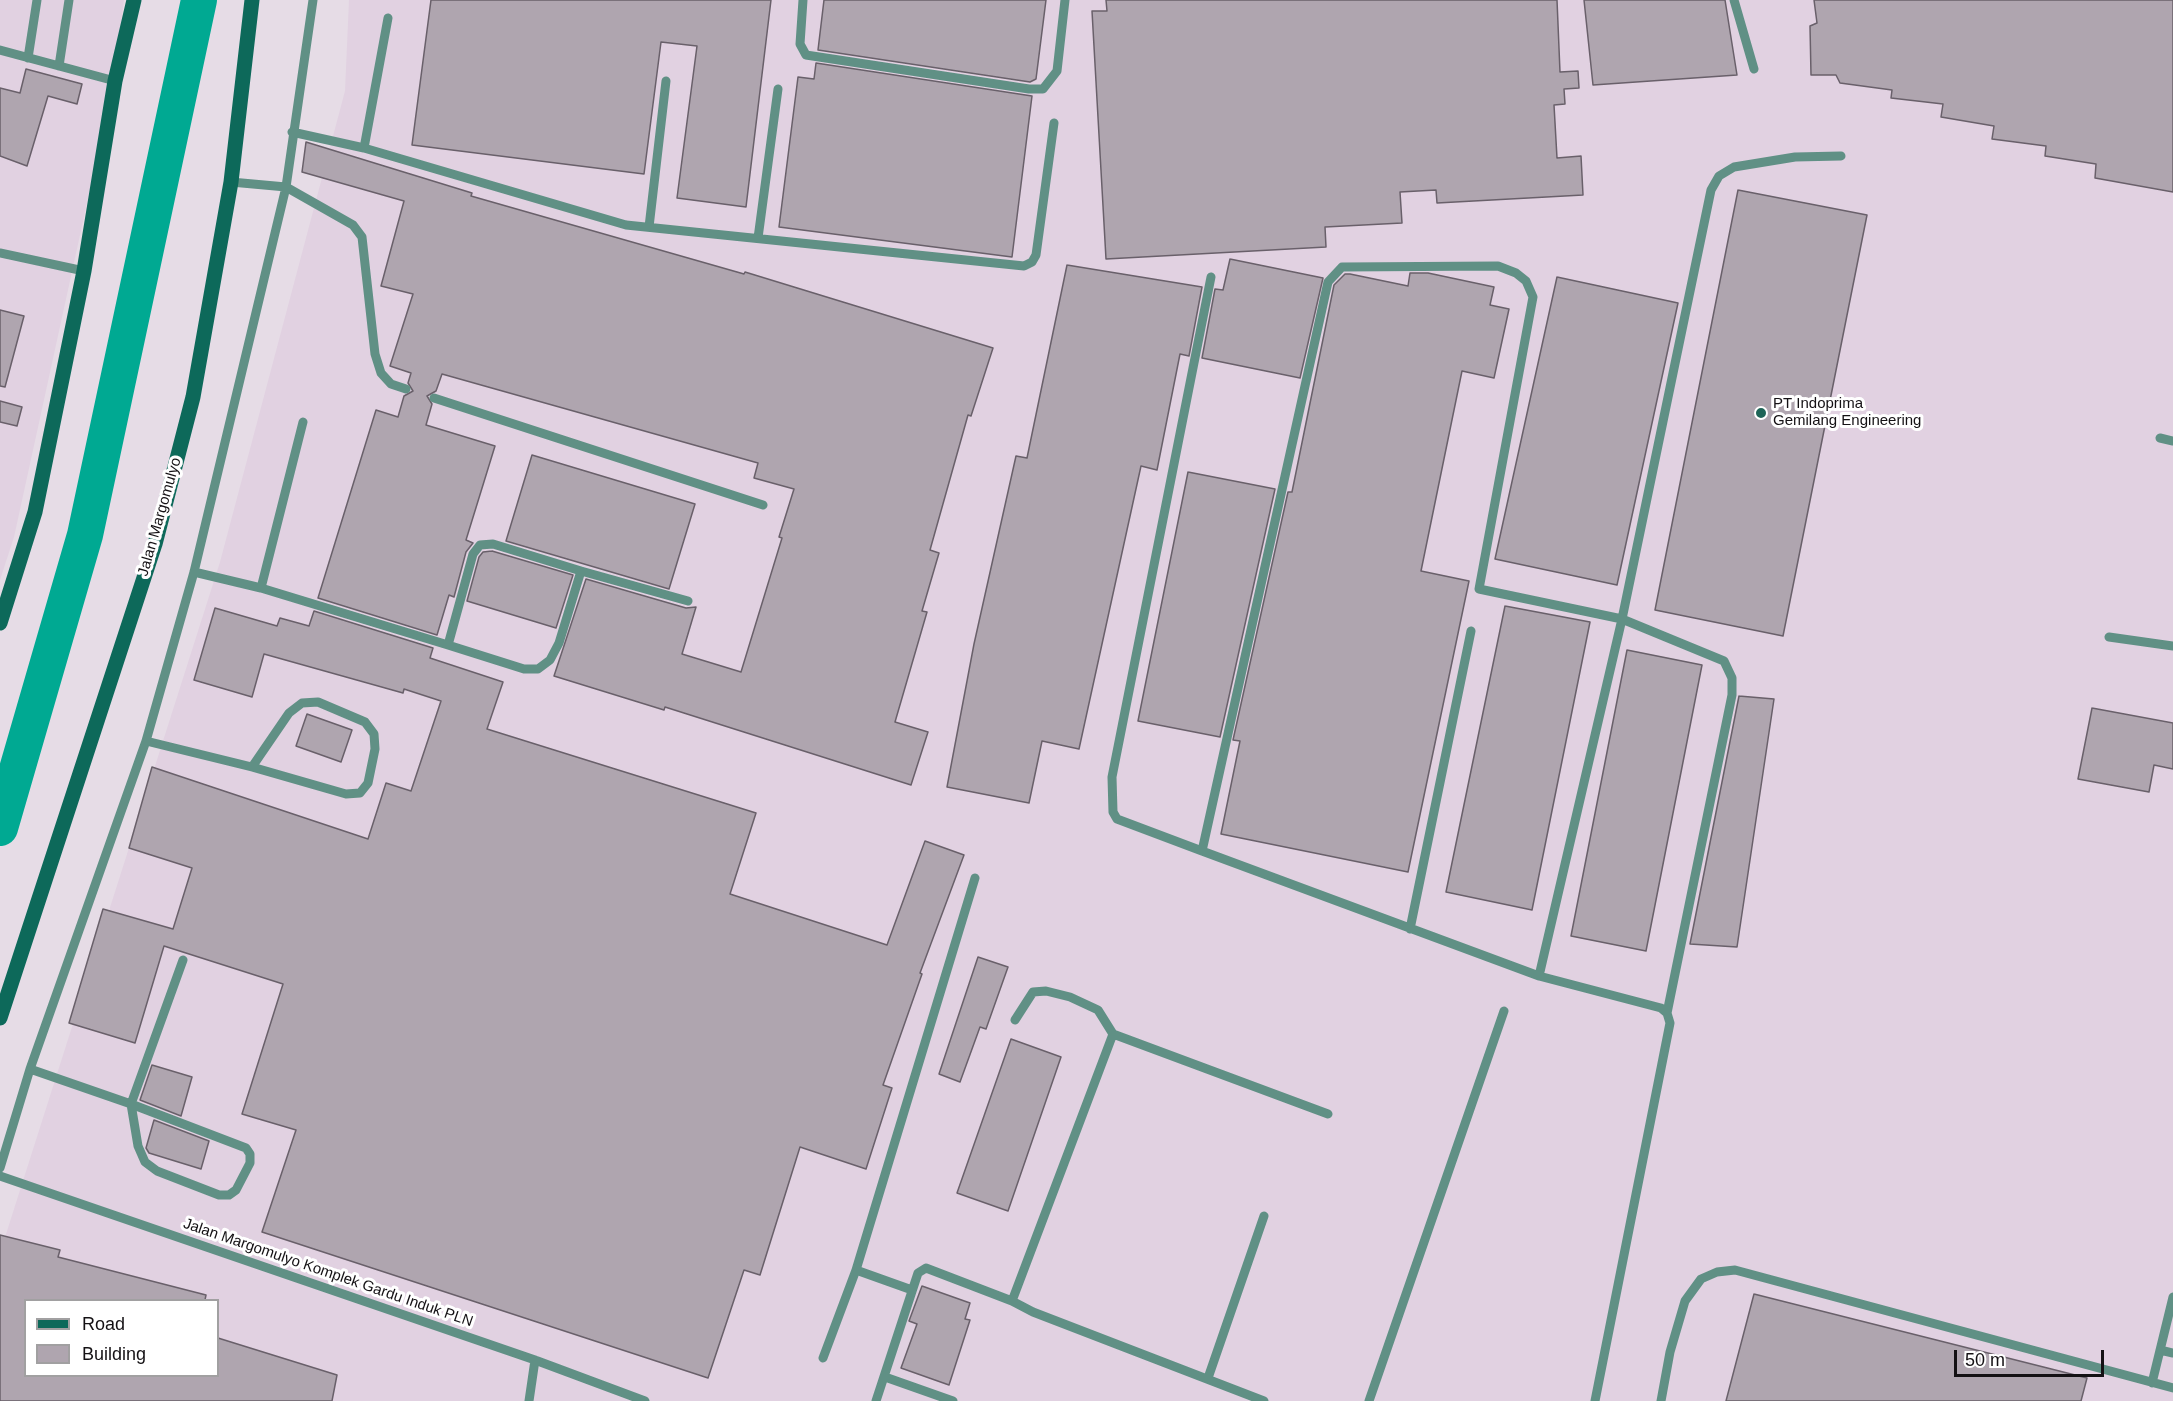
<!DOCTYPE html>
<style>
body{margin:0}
#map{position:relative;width:2173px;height:1401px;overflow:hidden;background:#e6dce6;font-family:Helvetica,sans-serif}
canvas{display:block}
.legend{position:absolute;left:24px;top:1299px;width:195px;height:78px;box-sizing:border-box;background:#fff;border:2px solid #a1a0a1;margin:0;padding:8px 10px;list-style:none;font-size:18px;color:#141114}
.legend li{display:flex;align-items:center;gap:12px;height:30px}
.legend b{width:30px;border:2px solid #a1a0a1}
.scale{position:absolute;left:1954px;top:1350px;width:150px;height:27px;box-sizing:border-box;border:3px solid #141114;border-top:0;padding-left:8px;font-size:18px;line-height:21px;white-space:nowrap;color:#141114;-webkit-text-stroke:4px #fff;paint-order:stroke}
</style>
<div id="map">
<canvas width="2173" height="1401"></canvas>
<ul class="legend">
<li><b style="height:8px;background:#0d695a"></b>Road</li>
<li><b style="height:16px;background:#afa5af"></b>Building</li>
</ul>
<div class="scale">50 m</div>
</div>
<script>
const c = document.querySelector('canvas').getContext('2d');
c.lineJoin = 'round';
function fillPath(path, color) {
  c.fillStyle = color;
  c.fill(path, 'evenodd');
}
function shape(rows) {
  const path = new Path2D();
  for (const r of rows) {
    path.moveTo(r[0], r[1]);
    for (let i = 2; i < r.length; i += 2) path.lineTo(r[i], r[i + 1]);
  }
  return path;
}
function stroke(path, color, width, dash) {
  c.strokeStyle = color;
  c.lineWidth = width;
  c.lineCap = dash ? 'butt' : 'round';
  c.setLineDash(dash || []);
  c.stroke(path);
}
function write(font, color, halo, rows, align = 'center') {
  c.font = font + ' Helvetica,sans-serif';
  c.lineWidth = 6;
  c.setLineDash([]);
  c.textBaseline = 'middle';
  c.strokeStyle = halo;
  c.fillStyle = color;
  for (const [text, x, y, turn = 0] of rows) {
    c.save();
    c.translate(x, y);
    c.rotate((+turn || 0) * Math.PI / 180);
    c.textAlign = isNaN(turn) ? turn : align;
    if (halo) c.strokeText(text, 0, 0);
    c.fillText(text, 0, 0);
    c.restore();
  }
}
const built = shape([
 [0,0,124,0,113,84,14,537,0,580],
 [349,0,2173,0,2173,1401,0,1401,0,1253,220,562,345,91],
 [26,1300,218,1300,218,1376,26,1376]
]);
const river = shape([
 [0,828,85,535,199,0]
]);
const building = shape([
 [431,0,771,0,746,207,677,198,697,46,661,42,644,174,412,145,431,0],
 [824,0,1046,0,1036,79,1030,82,818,50,824,0],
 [1106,0,1557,0,1560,72,1578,71,1579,88,1564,89,1565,104,1554,105,1557,158,1581,156,1583,195,1437,203,1436,190,1400,192,1402,223,1325,227,1326,247,1106,259,1092,11,1107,11,1106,0],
 [1584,0,1725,0,1737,75,1593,85,1584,0],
 [1814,0,2173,0,2173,192,2095,178,2096,164,2045,156,2046,146,1992,139,1994,126,1941,117,1943,104,1891,98,1892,90,1840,83,1836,75,1811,75,1810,26,1817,23,1814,0],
 [816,63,1032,96,1012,257,779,227,798,77,814,79,816,63],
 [26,69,82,84,77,104,48,96,27,166,0,156,0,88,20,93,26,69],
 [306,142,472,193,471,196,744,274,745,272,993,348,971,416,968,415,930,550,939,553,922,611,927,612,895,722,928,732,911,785,665,707,664,710,554,676,586,579,686,608,696,607,682,654,741,672,782,538,779,537,794,489,754,478,758,463,442,374,436,391,427,396,432,404,426,425,495,446,466,540,473,543,466,552,454,597,449,595,437,635,318,598,376,410,398,417,404,396,413,391,408,383,411,373,390,366,413,294,381,286,404,201,302,172,306,142],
 [1738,190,1867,215,1783,636,1655,610,1738,190],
 [1230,259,1323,278,1300,378,1202,358,1215,289,1223,290,1230,259],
 [1067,265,1202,287,1189,356,1180,354,1157,470,1141,466,1079,749,1042,741,1029,803,947,787,974,644,1016,456,1027,458,1067,265],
 [1410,273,1428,273,1494,287,1490,305,1509,309,1494,378,1462,371,1421,571,1469,581,1408,872,1221,834,1240,741,1233,740,1288,492,1292,492,1334,285,1345,274,1350,274,1408,286,1410,273],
 [1557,277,1678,303,1617,585,1495,559,1557,277],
 [0,310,24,316,5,387,0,386,0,310],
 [0,401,22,407,17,426,0,422,0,401],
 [532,455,695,504,669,589,506,541,532,455],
 [1188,472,1275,489,1220,737,1138,721,1188,472],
 [492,551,573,575,556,628,467,601,479,557,483,552,492,551],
 [1505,606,1590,622,1532,910,1446,892,1505,606],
 [215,608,277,626,280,618,309,626,314,611,433,648,430,658,503,682,487,729,756,813,730,894,887,945,925,841,964,855,920,973,922,974,883,1085,892,1088,866,1169,800,1147,760,1275,744,1270,708,1378,262,1232,296,1130,242,1114,283,984,164,946,135,1043,69,1023,103,909,173,929,192,868,129,848,152,767,368,839,386,783,411,791,441,701,404,689,403,693,264,654,252,697,194,680,215,608],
 [1627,650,1702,665,1646,951,1571,936,1627,650],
 [1739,696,1774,699,1737,947,1690,944,1739,696],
 [2092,708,2173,723,2173,769,2154,765,2149,792,2078,779,2092,708],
 [307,714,352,730,341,762,296,746,307,714],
 [978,957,1008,967,986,1029,980,1027,960,1082,939,1074,978,957],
 [1011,1039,1061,1057,1008,1211,957,1193,1011,1039],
 [152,1065,192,1077,181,1116,140,1100,152,1065],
 [154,1120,209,1141,201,1169,149,1153,146,1148,154,1120],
 [0,1235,60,1250,58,1257,206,1295,205,1300,26,1300,26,1376,218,1376,218,1338,337,1375,332,1401,0,1401,0,1235],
 [922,1286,970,1303,965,1319,970,1320,949,1385,901,1368,917,1324,909,1321,922,1286],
 [1754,1294,2087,1378,2081,1401,1726,1401,1754,1294]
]);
const lane = shape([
 [803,0,800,44,806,55,1029,89,1043,89,1057,71,1065,0],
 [1734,0,1754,69],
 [0,50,115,81],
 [28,58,37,0],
 [59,66,69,0],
 [292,132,364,148,626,225,1024,266,1032,262,1036,255,1054,123],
 [364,148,388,18],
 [231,182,286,187,353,225,362,237,375,354,381,373,391,384,406,389],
 [649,227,666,81],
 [758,238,778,89],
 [0,253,84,271],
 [434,398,763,505],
 [2160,438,2173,441],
 [581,571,688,601],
 [194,572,261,588,303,422],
 [261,588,448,645,524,669,538,669,550,660,559,643,581,571,493,544,480,545,473,554,448,645],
 [2109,637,2173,646],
 [146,741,252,767,346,794,360,793,368,783,375,749,374,734,365,722,318,702,302,703,289,713,252,767],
 [1202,851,1117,819,1113,812,1112,777,1211,277],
 [1410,929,1471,631],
 [1539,976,1202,851,1328,282,1342,267,1498,266,1516,273,1526,281,1533,297,1479,589,1622,619,1724,661,1732,678,1732,695,1667,1013],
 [1015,1020,1033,992,1046,991,1070,997,1098,1010,1113,1034,1328,1114],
 [30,1069,131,1104,246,1148,250,1154,250,1163,236,1190,229,1195,219,1195,157,1171,145,1162,138,1146,131,1104,183,960],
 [0,1168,30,1069,146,741,194,572,286,187,313,0],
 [0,1176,535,1360,645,1401],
 [912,1290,856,1270,975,878],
 [1012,1301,1113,1034],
 [2160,1350,2173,1353],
 [823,1358,856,1270],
 [885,1377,953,1401],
 [1208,1378,1264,1216],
 [2152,1383,2173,1297],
 [529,1401,535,1360],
 [876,1401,918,1273,926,1268,1012,1301,1033,1312,1264,1401],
 [1369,1401,1504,1011],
 [1595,1401,1670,1023,1667,1013,1661,1008,1539,976,1622,619,1711,190,1719,176,1734,167,1795,157,1841,156],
 [1661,1401,1670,1352,1685,1301,1701,1279,1717,1272,1735,1270,2173,1388]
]);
const secondary = shape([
 [0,623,35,512,84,271,115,81,134,0],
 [0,1018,155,544,193,397,231,182,252,0]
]);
const markers = [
 [1761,413,6,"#1e6457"]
];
const poiNames = [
 ["PT Indoprima",1773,404],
 ["Gemilang Engineering",1773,421]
];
const streetNames = [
 ["Jalan Margomulyo",160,517,-74],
 ["Jalan Margomulyo Komplek Gardu Induk PLN",328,1273,19]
];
fillPath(built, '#e1d1e1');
stroke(river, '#00a992', 36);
fillPath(building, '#afa5af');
stroke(building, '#69606a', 1.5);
stroke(lane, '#609085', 9);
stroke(secondary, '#0d695a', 15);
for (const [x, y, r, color] of markers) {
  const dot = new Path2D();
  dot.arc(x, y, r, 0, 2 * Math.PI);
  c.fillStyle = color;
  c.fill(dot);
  stroke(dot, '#fff', 2);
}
write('15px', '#141114', '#fff', poiNames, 'left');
write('15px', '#141114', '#fff', streetNames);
</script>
